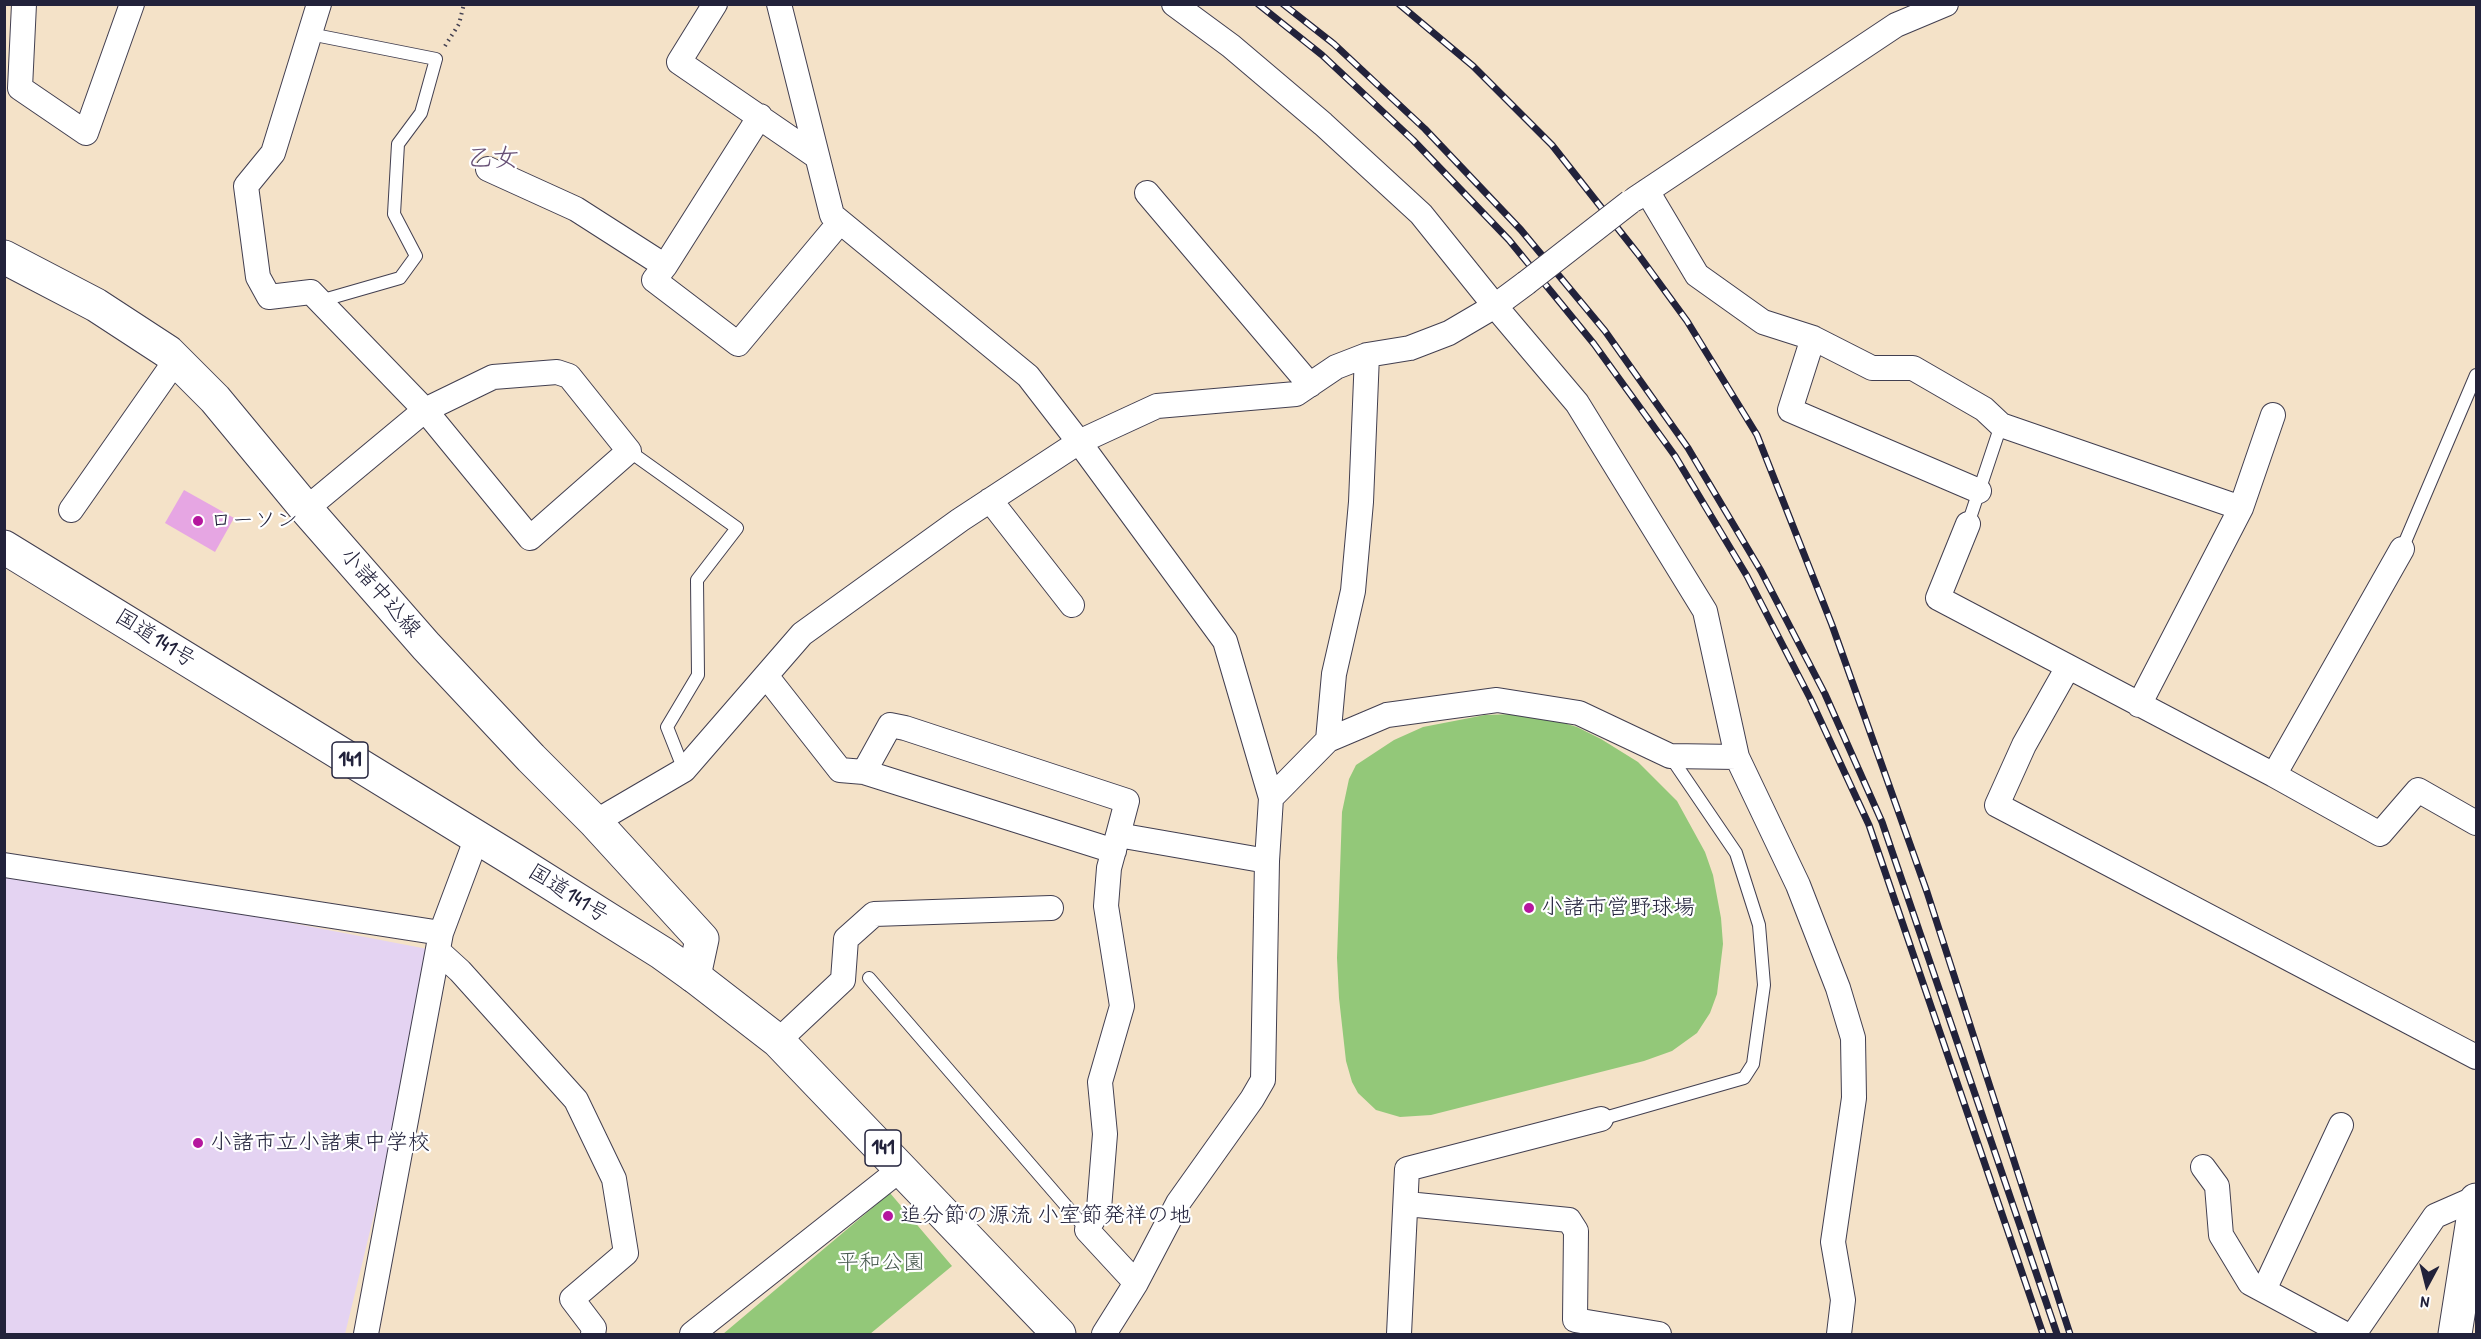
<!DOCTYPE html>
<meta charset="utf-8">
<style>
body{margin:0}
#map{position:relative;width:2481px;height:1339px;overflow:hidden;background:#f4e2c8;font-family:"Patrick Hand",sans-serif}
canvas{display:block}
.frame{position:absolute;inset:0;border:6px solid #22223b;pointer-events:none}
.north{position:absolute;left:2397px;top:1255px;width:60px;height:60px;-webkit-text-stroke:4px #fff;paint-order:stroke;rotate:187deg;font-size:16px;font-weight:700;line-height:24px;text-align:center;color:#22223b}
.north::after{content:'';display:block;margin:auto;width:21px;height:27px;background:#22223b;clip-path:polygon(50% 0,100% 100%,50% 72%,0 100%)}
</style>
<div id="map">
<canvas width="2481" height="1339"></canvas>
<div class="frame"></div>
<div class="north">N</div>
</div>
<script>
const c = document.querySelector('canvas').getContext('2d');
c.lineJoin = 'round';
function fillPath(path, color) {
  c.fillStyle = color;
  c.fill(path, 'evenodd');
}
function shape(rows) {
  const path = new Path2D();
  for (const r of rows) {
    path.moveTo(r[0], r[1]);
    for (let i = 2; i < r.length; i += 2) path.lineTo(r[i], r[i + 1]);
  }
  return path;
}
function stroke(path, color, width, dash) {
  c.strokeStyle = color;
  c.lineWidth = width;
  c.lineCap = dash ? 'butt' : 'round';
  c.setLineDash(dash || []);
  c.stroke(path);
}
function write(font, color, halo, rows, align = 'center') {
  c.font = font + ' "Patrick Hand","Klee One",sans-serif';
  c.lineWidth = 4.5;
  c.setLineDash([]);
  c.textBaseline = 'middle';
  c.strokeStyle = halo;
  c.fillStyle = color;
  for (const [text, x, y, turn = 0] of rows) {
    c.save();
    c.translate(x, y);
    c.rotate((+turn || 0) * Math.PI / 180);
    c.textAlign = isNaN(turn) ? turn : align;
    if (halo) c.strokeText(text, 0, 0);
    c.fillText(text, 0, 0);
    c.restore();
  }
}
const built = shape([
 [4,868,438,951,345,1334,5,1334]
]);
const green = shape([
 [1516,714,1554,720,1577,727,1601,739,1638,762,1677,801,1705,852,1713,875,1721,918,1723,944,1717,994,1710,1013,1697,1033,1672,1051,1644,1061,1431,1115,1400,1117,1376,1110,1358,1093,1352,1082,1346,1061,1339,998,1337,958,1342,812,1349,779,1356,765,1394,740,1423,727,1485,715],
 [890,1193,952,1266,870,1334,723,1334]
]);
const building = shape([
 [184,490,234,518,215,552,165,523]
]);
const path = shape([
 [445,46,459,24,464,4]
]);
const service = shape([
 [310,34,436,59,421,113,398,144,394,214,416,256,400,278,320,301],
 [629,451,737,528,697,580,698,675,667,727,684,770],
 [1968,524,2001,425],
 [2402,549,2476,375],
 [869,978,1087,1230],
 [1601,1119,1744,1078,1753,1064,1764,985,1759,925,1736,853,1670,756]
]);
const minor = shape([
 [24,4,20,88,86,133,132,4],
 [715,4,679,62,816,156],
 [779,4,832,215,1028,376,1079,442,1225,641,1271,798,1267,861,1263,1080,1252,1099,1178,1203,1136,1283,1104,1334],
 [1174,4,1231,46,1323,124,1421,214,1495,306,1577,403,1705,611,1737,757,1798,885,1838,988,1853,1038,1854,1098,1833,1242,1843,1300,1839,1334],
 [760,116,665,266,654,280,738,344,840,222],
 [488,169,576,209,665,266],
 [1647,191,1697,275,1763,322,1813,338,1872,368,1913,368,1984,409,2001,425,2241,508],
 [1147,193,1310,385],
 [1635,199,1896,25,1946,4],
 [1813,338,1790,410,1979,491],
 [990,500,1072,605],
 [306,509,425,410,493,377,557,372,569,376,629,451,530,538,425,410,311,292,269,297,258,277,246,186,273,153,319,4],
 [71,510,176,360],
 [1968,524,1938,598,2274,775,2380,834,2418,790,2476,823],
 [2068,667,2024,745,1997,805,2476,1057],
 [767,677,840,770,864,772,890,725,905,728,1127,801,1118,835,1267,861],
 [2139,705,2241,508,2273,415],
 [1328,740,1334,674,1353,591,1361,502,1367,355],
 [864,772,1114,851],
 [2274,775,2402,549],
 [1271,798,1328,740,1387,715,1497,700,1579,713,1670,756,1737,757],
 [595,822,684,770,802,634,960,520,1079,442,1157,406,1296,394,1336,367,1367,355,1410,348,1449,333,1495,306,1526,283],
 [1118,835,1109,868,1106,906,1122,1006,1100,1082,1105,1134,1099,1209,1087,1230,1136,1283],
 [4,865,441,933],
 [438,951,460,971,576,1100,614,1179,626,1253,572,1299,594,1328,593,1334],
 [778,1041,843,980,846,939,874,914,1051,908],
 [2203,1167,2217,1186,2221,1235,2250,1283,2345,1334],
 [1407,1204,1569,1220,1576,1231,1575,1320,1659,1334],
 [2264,1290,2341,1125],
 [366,1334,441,933,477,837],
 [692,1334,902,1168],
 [1399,1334,1407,1169,1601,1119],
 [2354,1334,2435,1216,2476,1198]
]);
const secondary = shape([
 [4,257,96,305,168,352,215,399,306,509,426,646,531,758,595,822,702,939,694,976]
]);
const primary = shape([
 [2455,1334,2476,1200]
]);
const trunk = shape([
 [4,547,514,860,662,953,694,976,778,1041,1059,1334]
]);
const rail = shape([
 [1258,4,1322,55,1413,140,1509,240,1594,344,1675,456,1747,576,1810,698,1869,825,2043,1334],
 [1283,4,1334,44,1425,129,1521,230,1605,331,1688,448,1761,571,1825,694,1882,822,2057,1334],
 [1399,4,1473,66,1552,145,1638,254,1687,321,1757,435,1832,625,1927,892,2070,1334]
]);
const minorBridge = shape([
 [1526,283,1630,202]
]);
const markers = [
 [198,521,6,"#b5179e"],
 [1529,908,6,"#b5179e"],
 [198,1143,6,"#b5179e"],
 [888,1216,6,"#b5179e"]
];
const shields = [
 [350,760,36],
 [883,1148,36]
];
const shieldNames = [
 ["141",350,760],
 ["141",883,1148]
];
const poiNames = [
 ["ローソン",210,521],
 ["小諸市営野球場",1541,908],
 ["小諸市立小諸東中学校",210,1143],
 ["追分節の源流 小室節発祥の地",900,1216]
];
const streetNames = [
 ["小諸中込線",380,593,49],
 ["国道141号",155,639,32],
 ["国道141号",568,894,32]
];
const parkNames = [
 ["平和公園",881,1263]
];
const quarterNames = [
 ["乙女",493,159]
];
fillPath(built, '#e4d3f2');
fillPath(green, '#93c879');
fillPath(building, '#e6a6e3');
stroke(service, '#423f50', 14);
stroke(minor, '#423f50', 26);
stroke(secondary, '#423f50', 35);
stroke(primary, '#423f50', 35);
stroke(trunk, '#423f50', 35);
stroke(path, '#423f50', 4, [1.5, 4.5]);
stroke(service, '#fff', 12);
stroke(minor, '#fff', 24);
stroke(secondary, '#fff', 33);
stroke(primary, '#fff', 33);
stroke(trunk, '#fff', 33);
stroke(rail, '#22223b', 7);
stroke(rail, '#fff', 4.5, [14]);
stroke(minorBridge, '#423f50', 26, []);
stroke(minorBridge, '#fff', 24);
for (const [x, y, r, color] of markers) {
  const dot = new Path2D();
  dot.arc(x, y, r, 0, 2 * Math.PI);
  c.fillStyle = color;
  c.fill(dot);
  stroke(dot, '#fff', 2);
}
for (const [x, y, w] of shields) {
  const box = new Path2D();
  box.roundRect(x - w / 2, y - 18, w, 36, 4.5);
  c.fillStyle = '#fff';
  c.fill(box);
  stroke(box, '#22223b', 1.5);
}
write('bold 21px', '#22223b', null, shieldNames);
write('22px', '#22223b', '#fff', poiNames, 'left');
write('22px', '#22223b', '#fff', streetNames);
write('22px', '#4a5c51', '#fff', parkNames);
write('26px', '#675076', '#fff', quarterNames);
</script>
